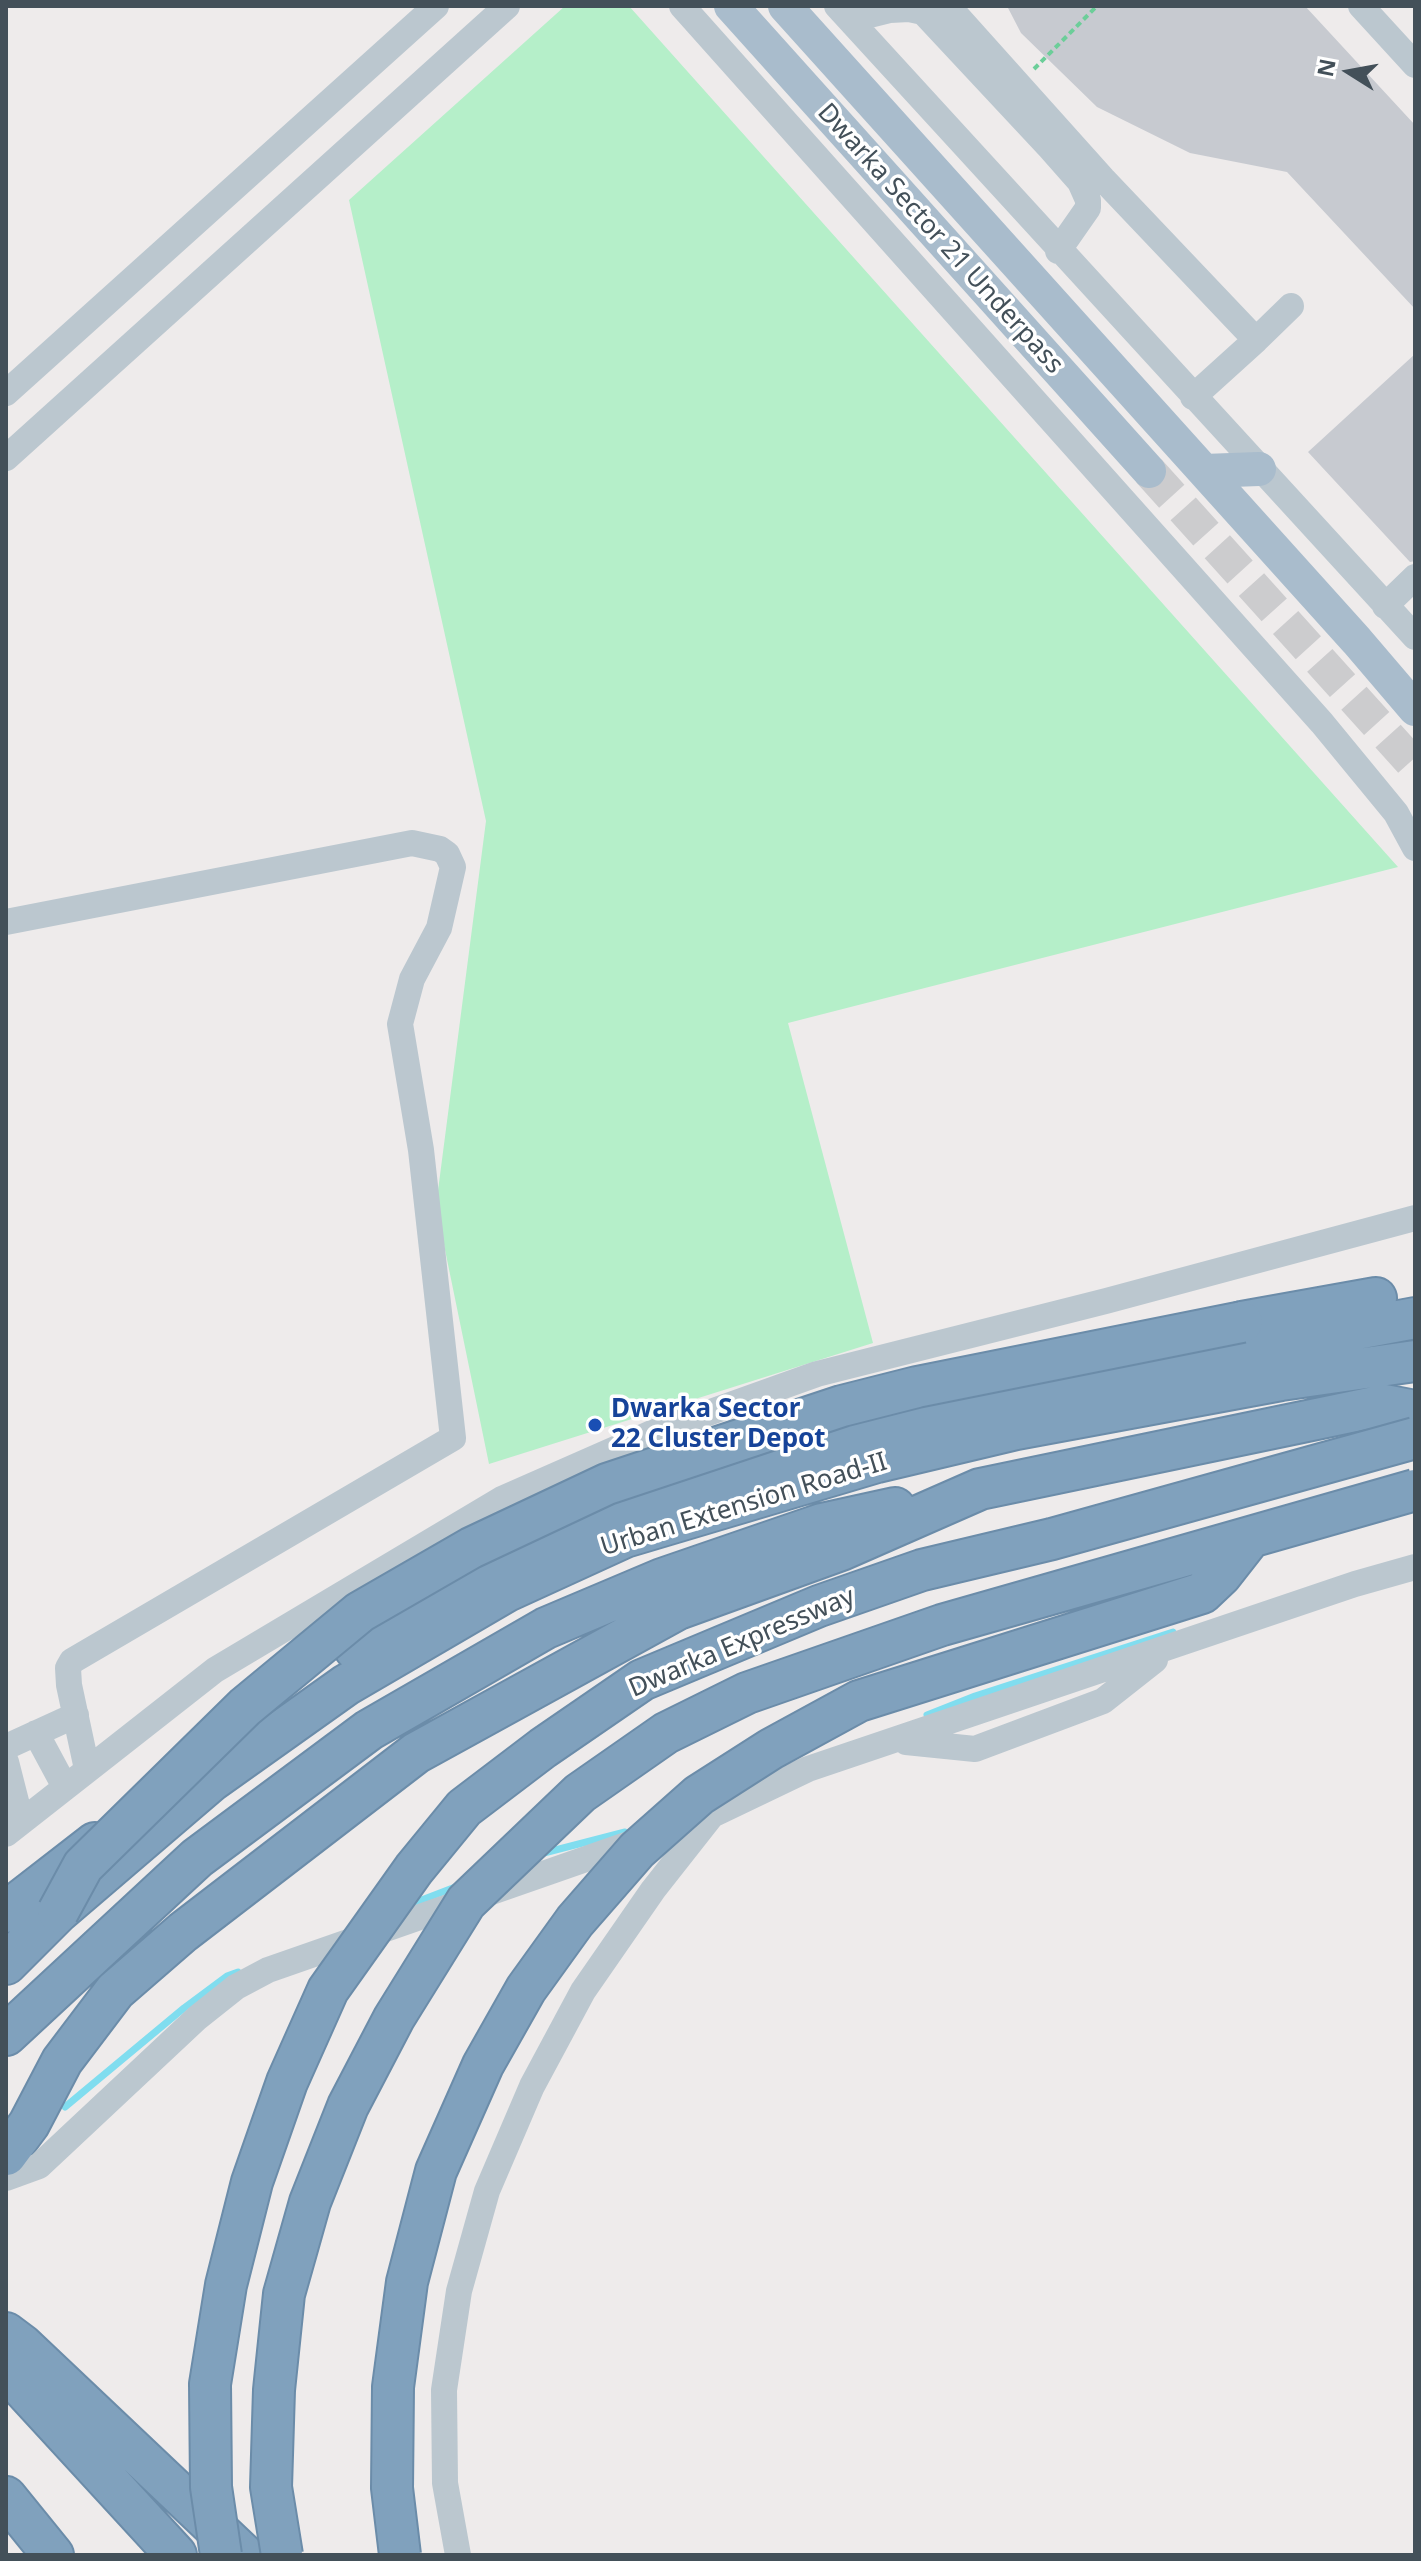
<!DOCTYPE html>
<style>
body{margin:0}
#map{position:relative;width:1421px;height:2561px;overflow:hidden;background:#eeebeb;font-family:"Noto Sans",sans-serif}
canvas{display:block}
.frame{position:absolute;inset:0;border:8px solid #435059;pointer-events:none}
.north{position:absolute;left:1309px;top:32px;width:80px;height:80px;-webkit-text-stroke:6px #fff;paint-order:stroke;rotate:281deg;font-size:22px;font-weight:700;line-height:32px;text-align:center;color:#435059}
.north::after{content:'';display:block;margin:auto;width:28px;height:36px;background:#435059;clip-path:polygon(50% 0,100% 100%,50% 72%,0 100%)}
</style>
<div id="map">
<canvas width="1421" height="2561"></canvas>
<div class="frame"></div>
<div class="north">N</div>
</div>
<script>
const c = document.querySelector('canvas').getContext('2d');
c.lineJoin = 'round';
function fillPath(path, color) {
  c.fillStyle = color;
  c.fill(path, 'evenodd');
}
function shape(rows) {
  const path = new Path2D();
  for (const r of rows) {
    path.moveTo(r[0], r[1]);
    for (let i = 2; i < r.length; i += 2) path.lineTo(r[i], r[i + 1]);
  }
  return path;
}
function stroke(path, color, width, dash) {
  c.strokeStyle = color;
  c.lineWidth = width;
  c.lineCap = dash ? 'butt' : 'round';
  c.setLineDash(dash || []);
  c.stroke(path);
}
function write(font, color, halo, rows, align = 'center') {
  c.font = font + ' "Noto Sans",sans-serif';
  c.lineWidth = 7;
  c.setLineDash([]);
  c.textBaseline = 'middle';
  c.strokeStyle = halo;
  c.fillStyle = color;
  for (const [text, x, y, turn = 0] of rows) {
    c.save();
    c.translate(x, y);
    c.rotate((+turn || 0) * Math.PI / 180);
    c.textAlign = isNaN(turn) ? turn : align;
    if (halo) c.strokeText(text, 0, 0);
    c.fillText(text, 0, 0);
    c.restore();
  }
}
const green = shape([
 [565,6,629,6,1398,867,788,1023,873,1343,489,1464,436,1206,486,821,349,200]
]);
const stream = shape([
 [927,1715,975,1696,1173,1632],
 [540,1854,625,1832],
 [406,1906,458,1886],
 [65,2107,184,2008,227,1976,238,1972]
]);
const building = shape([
 [1007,6,1305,6,1415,125,1415,309,1287,172,1190,153,1097,107,1021,33],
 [1415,354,1415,561,1410,562,1308,452]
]);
const majorTunnel = shape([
 [1149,471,1415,766]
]);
const path = shape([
 [1034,69,1097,6]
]);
const minor = shape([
 [682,6,1322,723,1396,813,1415,848],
 [837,6,1415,637],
 [948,6,1103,179,1256,340,1193,397],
 [1361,6,1415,65],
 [850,20,890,10,909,9,923,12,1050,148,1080,182,1088,200,1088,208,1058,251],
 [1256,340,1291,306],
 [6,393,436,6],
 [6,458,507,6],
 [1385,606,1415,577],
 [6,922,412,843,440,849,447,854,453,867,439,928,412,979,400,1024,421,1150,453,1438,72,1661,68,1668,69,1685,87,1769],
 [36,1733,65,1787],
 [906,1742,975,1749,1103,1701,1155,1660],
 [6,1747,76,1715],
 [6,1762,21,1821],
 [6,1834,215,1670,502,1499,652,1433,817,1374,1106,1301,1415,1218],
 [6,2178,39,2166,197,2018,236,1987,268,1970,712,1815,808,1769,1355,1584,1415,1567],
 [458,2555,445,2483,444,2390,459,2291,487,2191,532,2086,583,1991,653,1890,712,1815]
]);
const major = shape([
 [731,6,1149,471],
 [785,6,1357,641,1415,709],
 [1204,471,1259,469]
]);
const highway = shape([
 [1242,1322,1376,1298],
 [355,1649,471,1578,579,1525,754,1461,874,1425,1009,1394,1415,1318],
 [6,1912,95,1843],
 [6,1964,58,1912,211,1781,346,1685,507,1591,625,1537,877,1462,1016,1429,1281,1380,1415,1361],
 [6,2035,197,1858,369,1730,546,1628,662,1579,822,1524,895,1508],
 [6,2155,29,2124,62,2061,115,1991,183,1932,416,1753,678,1609,841,1550,980,1489,1384,1405,1415,1411],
 [6,2333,22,2345,244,2555],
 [6,2370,176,2555],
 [6,2497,53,2555]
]);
const highwayBridge = shape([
 [58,1912,83,1866,245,1707,360,1612,471,1548,607,1484,842,1406,917,1387,1242,1322],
 [221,2555,211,2487,210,2384,226,2285,252,2182,287,2082,328,1990,414,1869,464,1808,543,1748,642,1680,819,1606,922,1570,1052,1539,1415,1438],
 [282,2555,271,2487,274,2390,284,2294,310,2202,348,2106,394,2018,466,1902,580,1793,666,1733,747,1693,942,1625,1415,1490],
 [400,2555,392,2488,393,2387,407,2282,436,2171,483,2065,526,1989,575,1921,637,1850,699,1795,771,1749,859,1701,1202,1593,1221,1575,1250,1538]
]);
const markers = [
 [595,1425,8,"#1a4fb4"]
];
const streetNames = [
 ["Dwarka Sector 21 Underpass",940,239,48],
 ["Urban Extension Road-II",744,1505,-17],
 ["Dwarka Expressway",742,1643,-23]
];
const transitNames = [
 ["Dwarka Sector",611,1410],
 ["22 Cluster Depot",611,1440]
];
fillPath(green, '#b5efc9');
stroke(stream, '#80ddef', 7);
fillPath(building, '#c7cad0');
stroke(majorTunnel, '#ccccce', 34, [34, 17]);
stroke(highway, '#6b8ca9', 44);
stroke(path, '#6cce99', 4, [6, 4]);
stroke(minor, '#bbc7cf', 26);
stroke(major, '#a9bccc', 34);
stroke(highway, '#80a1bd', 40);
stroke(highwayBridge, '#6b8ca9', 44, []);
stroke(highwayBridge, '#80a1bd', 40);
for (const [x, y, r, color] of markers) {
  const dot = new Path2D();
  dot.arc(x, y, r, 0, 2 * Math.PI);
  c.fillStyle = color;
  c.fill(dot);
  stroke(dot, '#fff', 3);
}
write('26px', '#435059', '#fff', streetNames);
write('bold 26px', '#164399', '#fff', transitNames, 'left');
</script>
